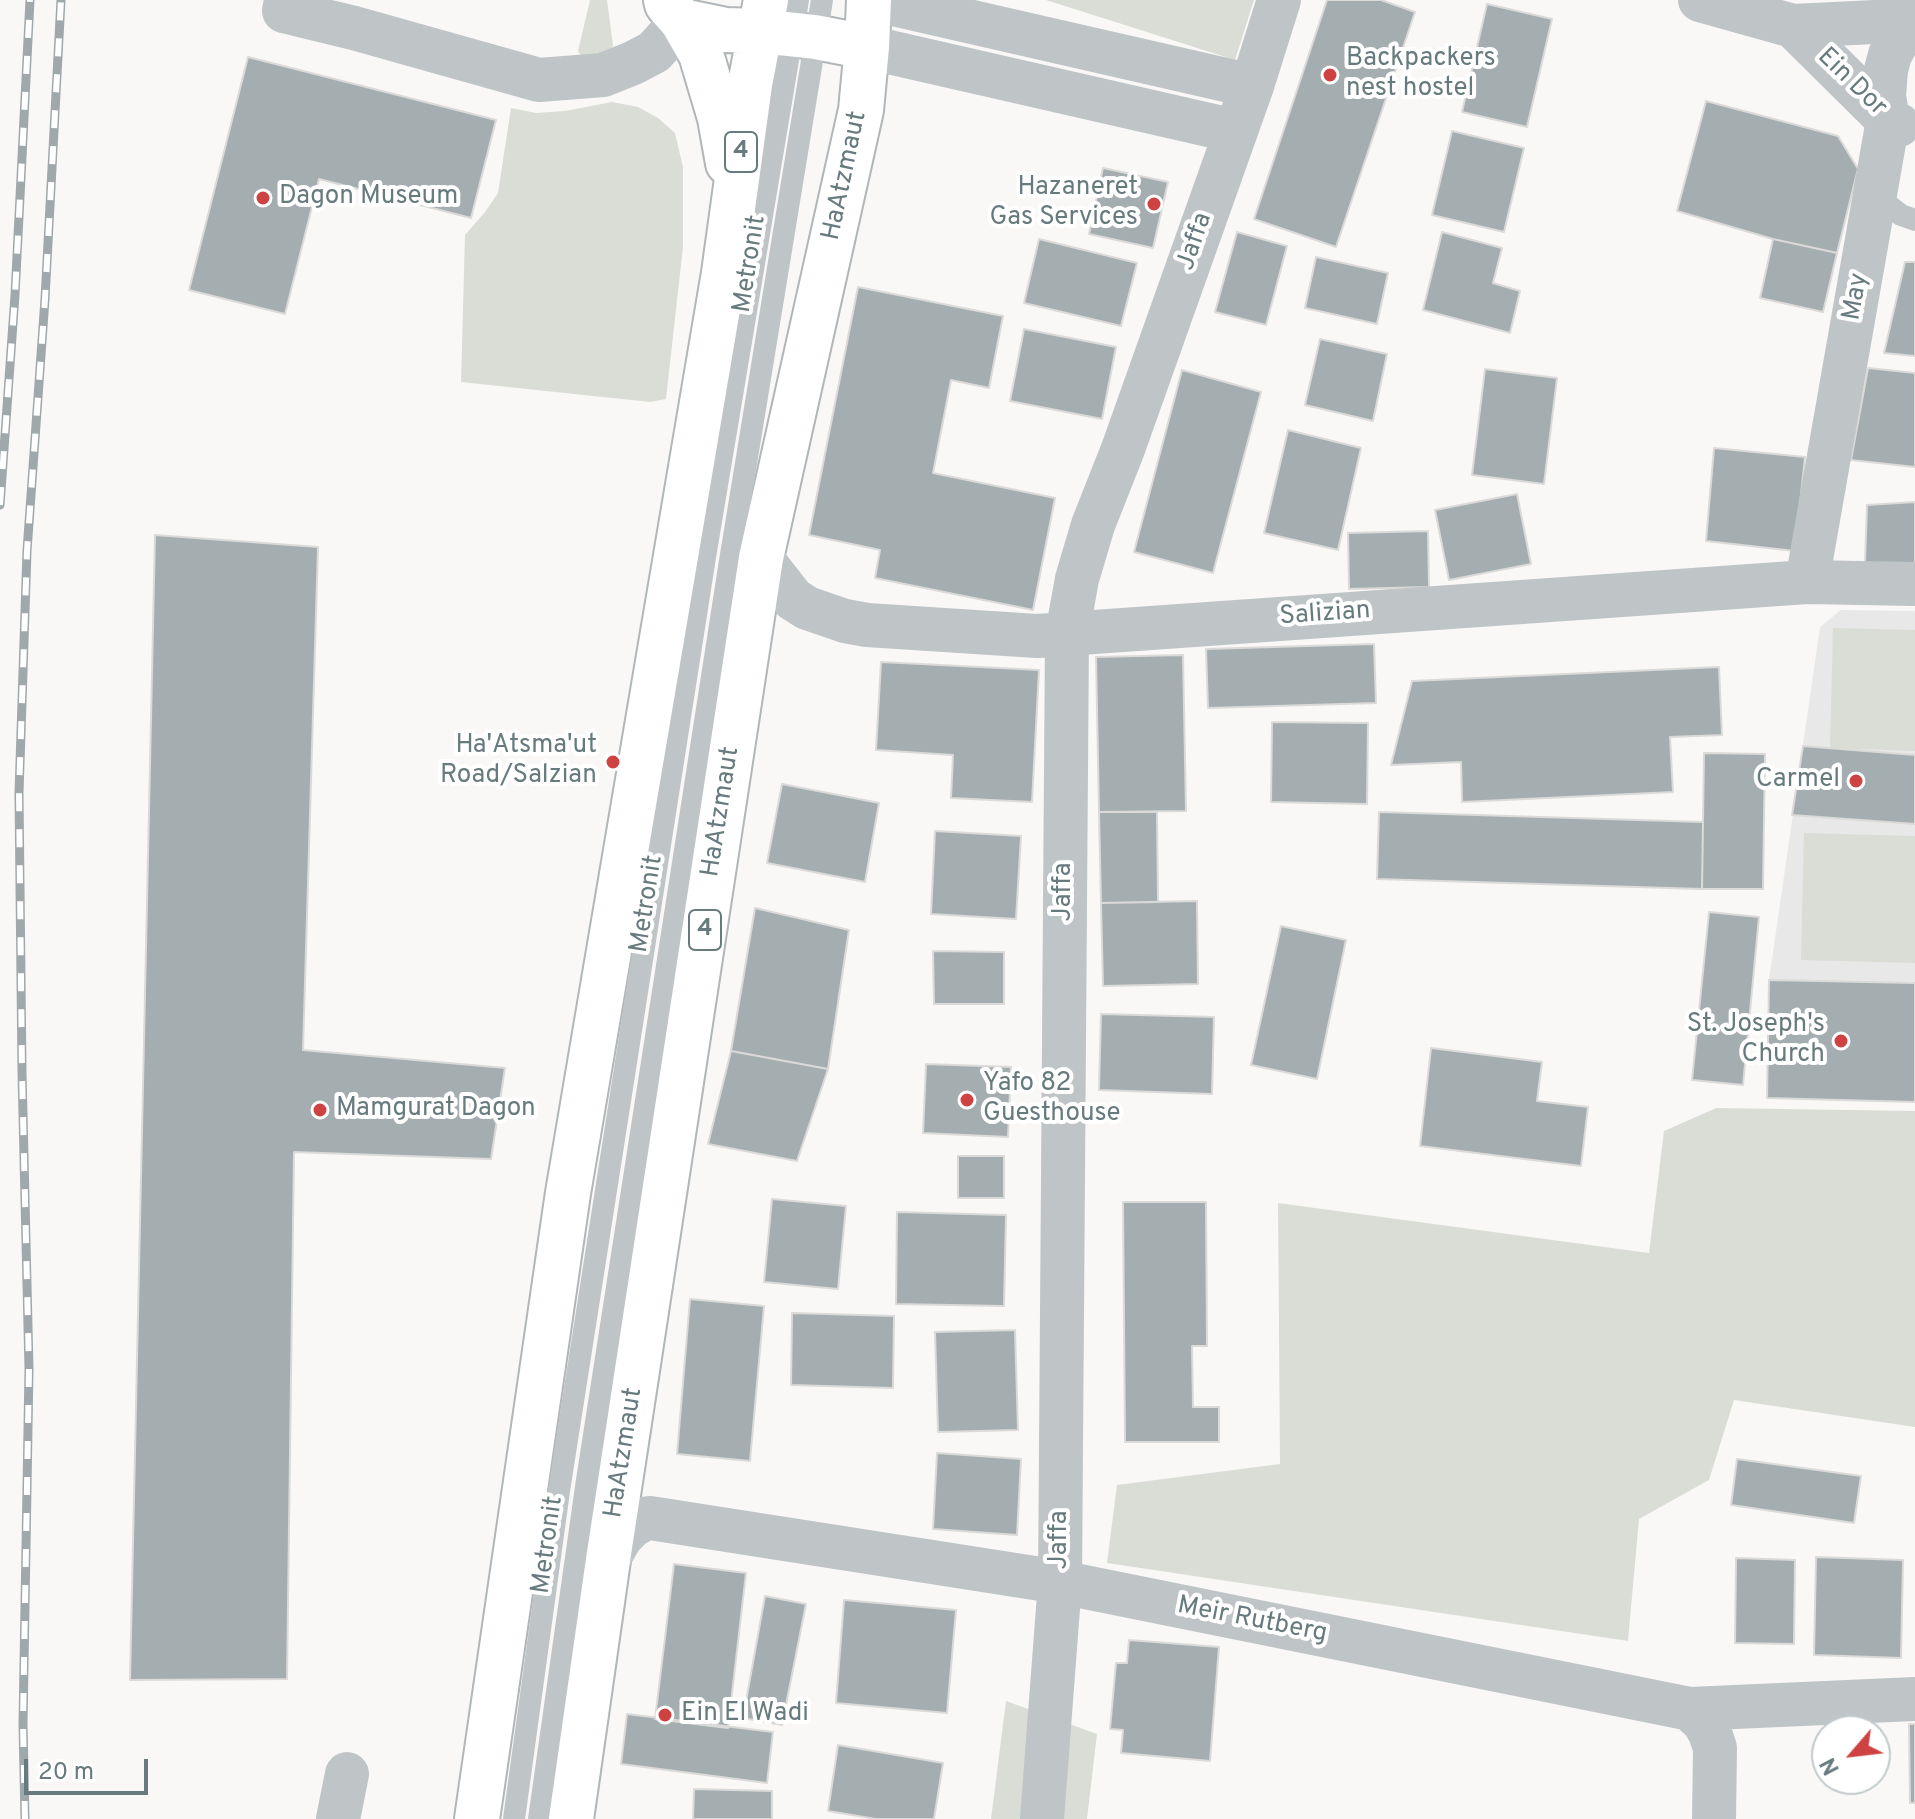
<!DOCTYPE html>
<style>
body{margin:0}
#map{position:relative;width:1915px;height:1819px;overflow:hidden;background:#f9f8f7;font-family:Overpass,sans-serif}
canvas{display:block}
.north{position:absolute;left:1811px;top:1715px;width:80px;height:80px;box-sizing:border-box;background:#fff;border:2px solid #c2cacb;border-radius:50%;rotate:242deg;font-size:22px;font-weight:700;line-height:32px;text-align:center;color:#677a7e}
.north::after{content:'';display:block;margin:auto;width:28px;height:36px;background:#ce4242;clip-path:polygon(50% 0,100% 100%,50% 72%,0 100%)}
.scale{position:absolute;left:24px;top:1759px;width:124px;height:36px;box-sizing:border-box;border:4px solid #677a7e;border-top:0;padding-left:10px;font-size:24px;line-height:28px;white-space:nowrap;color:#677a7e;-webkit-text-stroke:6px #fff;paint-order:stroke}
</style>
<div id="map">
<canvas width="1915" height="1819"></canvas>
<div class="north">N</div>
<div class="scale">20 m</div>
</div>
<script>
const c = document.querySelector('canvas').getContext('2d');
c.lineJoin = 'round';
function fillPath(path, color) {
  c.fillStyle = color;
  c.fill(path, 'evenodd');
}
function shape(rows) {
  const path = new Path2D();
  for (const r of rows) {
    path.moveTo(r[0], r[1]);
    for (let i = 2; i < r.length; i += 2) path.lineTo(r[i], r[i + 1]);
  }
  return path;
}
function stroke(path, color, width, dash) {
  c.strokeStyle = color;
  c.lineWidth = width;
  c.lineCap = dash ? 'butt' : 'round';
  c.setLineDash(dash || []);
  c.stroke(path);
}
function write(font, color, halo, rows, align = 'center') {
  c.font = font + ' Overpass,sans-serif';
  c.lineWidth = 8;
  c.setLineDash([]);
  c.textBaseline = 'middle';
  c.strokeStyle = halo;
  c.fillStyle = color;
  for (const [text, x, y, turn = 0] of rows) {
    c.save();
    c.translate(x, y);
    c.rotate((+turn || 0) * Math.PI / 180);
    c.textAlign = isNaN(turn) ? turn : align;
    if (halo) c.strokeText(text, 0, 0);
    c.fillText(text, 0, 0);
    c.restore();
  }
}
const built = shape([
 [1841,610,1915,611,1915,983,1769,980,1820,627]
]);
const green = shape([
 [590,0,607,0,613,45,608,58,585,61,578,51],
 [1046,0,1254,0,1235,60],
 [612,102,638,107,658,118,675,133,683,167,683,247,666,399,650,402,461,382,465,235,485,212,498,193,511,108,536,113,565,111],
 [1833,628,1915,630,1915,751,1830,748],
 [1804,833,1915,836,1915,963,1801,960],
 [1716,1108,1915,1111,1915,1427,1734,1400,1709,1480,1639,1519,1628,1641,1107,1563,1117,1485,1280,1464,1278,1203,1649,1253,1664,1131],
 [1006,1701,1097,1734,1087,1819,991,1819]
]);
const building = shape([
 [1327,0,1381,0,1415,12,1336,247,1254,219,1327,0],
 [1487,4,1552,19,1527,127,1462,112,1487,4],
 [248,57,496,120,471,218,319,179,285,314,189,290,248,57],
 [1706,101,1838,136,1858,169,1837,253,1773,239,1677,211,1706,101],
 [1452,131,1524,148,1504,232,1432,215,1452,131],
 [1103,168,1168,182,1153,248,1089,234,1103,168],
 [1237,232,1287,246,1266,325,1215,312,1237,232],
 [1442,232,1502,248,1493,283,1520,291,1510,333,1423,310,1442,232],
 [1039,239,1137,263,1121,326,1024,303,1039,239],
 [1773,239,1837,253,1823,312,1760,298,1773,239],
 [1316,257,1388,273,1377,324,1305,308,1316,257],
 [1905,262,1915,262,1915,356,1884,353,1905,262],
 [858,287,1003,316,989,388,951,380,933,473,1055,498,1033,610,875,578,880,550,809,535,858,287],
 [1024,329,1116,347,1102,419,1010,401,1024,329],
 [1320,339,1387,354,1373,421,1305,405,1320,339],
 [1868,368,1915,373,1915,467,1851,460,1868,368],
 [1485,369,1557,378,1544,484,1472,475,1485,369],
 [1182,370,1261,392,1213,573,1134,552,1182,370],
 [1288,430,1361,448,1338,550,1264,533,1288,430],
 [1714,448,1805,457,1795,551,1706,541,1714,448],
 [1517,494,1531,564,1449,580,1435,510,1517,494],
 [1915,502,1915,564,1865,563,1867,505,1915,502],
 [1428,531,1429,587,1349,589,1348,533,1428,531],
 [155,535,318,547,303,1050,505,1068,491,1159,294,1152,287,1679,130,1680,155,535],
 [1374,644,1376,703,1208,708,1206,649,1374,644],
 [1183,655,1186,811,1099,812,1096,657,1183,655],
 [881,662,1039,670,1032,802,951,798,953,755,876,750,881,662],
 [1719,667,1722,735,1670,737,1673,792,1462,802,1461,762,1391,765,1412,681,1719,667],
 [1272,722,1368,723,1367,804,1271,802,1272,722],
 [1803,746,1915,755,1915,824,1792,815,1803,746],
 [1704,753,1765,754,1763,889,1702,889,1704,753],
 [782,784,879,803,865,882,767,863,782,784],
 [1099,812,1157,812,1158,902,1101,903,1099,812],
 [1379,812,1703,822,1702,889,1377,879,1379,812],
 [935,831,1021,836,1016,919,931,914,935,831],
 [1197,901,1198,984,1103,986,1101,903,1197,901],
 [755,908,849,930,828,1069,731,1051,755,908],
 [1709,912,1759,917,1743,1085,1692,1080,1709,912],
 [1281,926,1346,940,1317,1079,1251,1065,1281,926],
 [933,951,1004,952,1004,1004,934,1004,933,951],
 [1769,980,1915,983,1915,1102,1767,1098,1769,980],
 [1101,1014,1214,1017,1212,1094,1099,1090,1101,1014],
 [1431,1048,1542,1062,1537,1101,1588,1107,1581,1166,1420,1146,1431,1048],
 [731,1051,828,1069,797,1161,708,1144,731,1051],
 [926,1064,1011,1067,1008,1137,923,1133,926,1064],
 [958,1156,1004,1156,1004,1198,958,1198,958,1156],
 [772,1199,846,1206,838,1289,764,1282,772,1199],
 [1123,1202,1206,1202,1207,1346,1192,1346,1193,1407,1219,1407,1219,1442,1125,1442,1123,1202],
 [897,1212,1006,1215,1004,1306,896,1304,897,1212],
 [690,1299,764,1306,750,1461,677,1454,690,1299],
 [792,1313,894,1316,893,1388,791,1385,792,1313],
 [1015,1330,1018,1430,938,1432,935,1332,1015,1330],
 [937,1453,1021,1459,1017,1535,933,1529,937,1453],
 [1737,1459,1861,1476,1854,1523,1731,1505,1737,1459],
 [1816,1557,1903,1560,1901,1658,1814,1655,1816,1557],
 [1736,1558,1795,1560,1794,1644,1735,1643,1736,1558],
 [674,1564,746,1573,728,1728,655,1719,674,1564],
 [765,1596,806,1604,782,1725,743,1718,765,1596],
 [844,1600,956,1610,947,1713,836,1703,844,1600],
 [1129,1640,1219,1647,1210,1761,1121,1753,1123,1730,1110,1729,1116,1663,1127,1663,1129,1640],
 [627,1714,773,1732,767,1783,621,1764,627,1714],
 [1909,1724,1915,1724,1915,1803,1910,1803,1909,1724],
 [838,1745,943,1763,934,1819,876,1819,828,1811,838,1745],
 [694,1789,772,1791,772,1819,693,1819,694,1789]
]);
const lane = shape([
 [1875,195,1901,215,1915,220],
 [514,1819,559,1491,705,557,798,0],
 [539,1819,587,1480,730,561,822,0]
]);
const street = shape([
 [286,0,284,11,354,28,539,80,603,75,633,63,654,52,682,21],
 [876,0,1252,86],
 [1700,0,1793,26,1915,20],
 [1793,26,1888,120,1899,125],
 [867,47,1235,131],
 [761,558,793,599,807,608,845,621,867,625,1037,636,1807,582,1915,584],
 [1807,582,1888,120,1884,96,1886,70,1890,55,1902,32,1915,22],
 [608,1560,621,1537,632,1526,644,1519,650,1518,1060,1582,1690,1709,1915,1699],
 [1690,1709,1703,1721,1710,1733,1715,1748,1714,1819],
 [338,1819,347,1774],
 [1042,1819,1060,1582,1067,634,1077,579,1093,525,1123,449,1252,86,1279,0]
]);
const highway = shape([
 [666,0,667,4,682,21,701,54,720,118,728,163],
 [682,21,726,30,759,31,815,37,867,47],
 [477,1819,568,1193,724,273,750,85,766,0],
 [571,1819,608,1560,761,558,861,110,867,47,869,0]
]);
const rail = shape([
 [0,505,15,295,30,0],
 [25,1819,23,1724,29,1369,22,1072,19,793,27,551,45,299,61,0]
]);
const markers = [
 [1330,75,8,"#ce4242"],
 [263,198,8,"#ce4242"],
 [1154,204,8,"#ce4242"],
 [613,762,8,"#ce4242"],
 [1856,781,8,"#ce4242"],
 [1841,1041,8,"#ce4242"],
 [967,1100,8,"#ce4242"],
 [320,1110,8,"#ce4242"],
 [665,1715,8,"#ce4242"]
];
const shields = [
 [741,152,32],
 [705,930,32]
];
const shieldNames = [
 ["4",741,152],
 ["4",705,930]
];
const poiNames = [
 ["Backpackers",1346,60],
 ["nest hostel",1346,90],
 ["Hazaneret",1138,189,"right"],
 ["Gas Services",1138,219,"right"],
 ["Dagon Museum",279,198],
 ["Ha'Atsma'ut",597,747,"right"],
 ["Road/Salzian",597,777,"right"],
 ["Carmel",1840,781,"right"],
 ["St. Joseph's",1825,1026,"right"],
 ["Church",1825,1056,"right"],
 ["Yafo 82",983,1085],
 ["Guesthouse",983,1115],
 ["Mamgurat Dagon",336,1110],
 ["Ein El Wadi",681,1715]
];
const streetNames = [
 ["Ein Dor",1851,83,44],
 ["HaAtzmaut",846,176,-78],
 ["Jaffa",1196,242,-71],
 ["Metronit",751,264,-81],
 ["May",1857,297,-80],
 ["Salizian",1325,615,-4],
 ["HaAtzmaut",722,812,-81],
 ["Jaffa",1065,892,-90],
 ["Metronit",648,904,-81],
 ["HaAtzmaut",625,1453,-81],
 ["Jaffa",1061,1540,-90],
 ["Metronit",549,1545,-82],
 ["Meir Rutberg",1252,1621,11]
];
fillPath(built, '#e7e8e7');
fillPath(green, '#daddd6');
fillPath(building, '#a4aeb1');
stroke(building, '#dbdad9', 2);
stroke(highway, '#b1b6b8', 48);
stroke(lane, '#bfc4c6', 22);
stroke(street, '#bfc4c6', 44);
stroke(highway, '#fff', 44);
stroke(rail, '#9fa8aa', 9);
stroke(rail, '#fff', 6, [18]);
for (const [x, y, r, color] of markers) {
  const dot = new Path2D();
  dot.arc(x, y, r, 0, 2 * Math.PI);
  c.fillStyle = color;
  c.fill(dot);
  stroke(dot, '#fff', 3);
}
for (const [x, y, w] of shields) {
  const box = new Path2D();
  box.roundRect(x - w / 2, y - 20, w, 40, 6);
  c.fillStyle = '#fff';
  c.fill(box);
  stroke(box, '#677a7e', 2);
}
write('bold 24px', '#677a7e', null, shieldNames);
write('26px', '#677a7e', '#fff', poiNames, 'left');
write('26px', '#677a7e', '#fff', streetNames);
</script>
